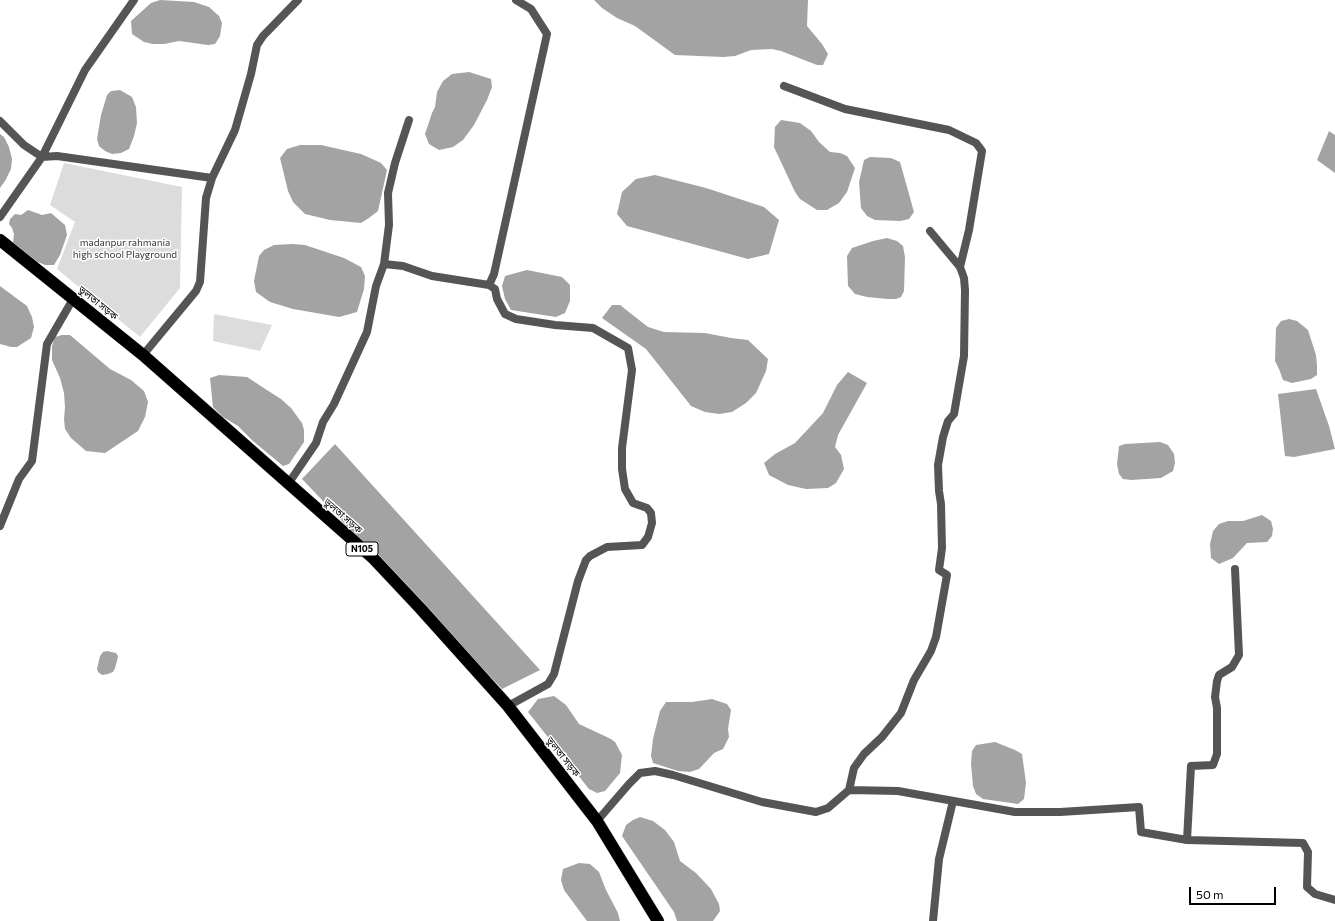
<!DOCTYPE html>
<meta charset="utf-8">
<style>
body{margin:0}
#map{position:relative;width:1335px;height:921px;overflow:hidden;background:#fff;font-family:Commissioner,sans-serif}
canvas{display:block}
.scale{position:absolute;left:1189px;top:887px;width:87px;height:18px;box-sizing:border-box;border:2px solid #000;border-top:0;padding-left:5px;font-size:12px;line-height:14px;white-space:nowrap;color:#000;-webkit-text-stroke:3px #fff;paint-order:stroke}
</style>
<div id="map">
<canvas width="1335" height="921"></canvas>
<div class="scale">50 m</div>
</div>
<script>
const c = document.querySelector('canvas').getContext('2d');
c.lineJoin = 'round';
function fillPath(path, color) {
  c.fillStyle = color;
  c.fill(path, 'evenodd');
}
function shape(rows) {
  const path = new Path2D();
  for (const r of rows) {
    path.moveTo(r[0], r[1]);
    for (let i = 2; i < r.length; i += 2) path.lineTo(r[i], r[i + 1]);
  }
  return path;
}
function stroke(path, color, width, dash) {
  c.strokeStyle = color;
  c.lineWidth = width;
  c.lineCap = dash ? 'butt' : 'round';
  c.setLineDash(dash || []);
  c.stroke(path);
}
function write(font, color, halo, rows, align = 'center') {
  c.font = font + ' Commissioner,"Noto Sans Bengali",sans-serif';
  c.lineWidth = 3;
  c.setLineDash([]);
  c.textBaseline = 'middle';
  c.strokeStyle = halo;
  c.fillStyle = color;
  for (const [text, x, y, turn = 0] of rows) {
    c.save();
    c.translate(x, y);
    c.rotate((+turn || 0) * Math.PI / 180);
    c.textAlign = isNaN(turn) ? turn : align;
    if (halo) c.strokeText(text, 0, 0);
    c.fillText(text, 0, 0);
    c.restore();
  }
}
const green = shape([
 [64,163,182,187,180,288,140,337,57,269,75,222,50,205],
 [214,314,272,325,260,351,213,341]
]);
const water = shape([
 [160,0,194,2,209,7,219,16,222,23,220,36,215,44,208,45,179,41,164,44,153,44,144,42,132,34,131,21,151,3],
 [594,0,808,0,807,26,822,44,828,54,823,65,817,65,781,51,772,49,751,50,735,56,723,57,675,55,635,26,617,18,602,8],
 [469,72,491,79,492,87,487,100,474,125,463,140,453,147,439,150,429,144,425,134,432,113,435,107,437,92,443,81,452,74],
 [120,90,132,97,136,107,137,123,134,136,129,149,121,153,112,154,105,151,99,146,97,139,101,115,107,95,111,91],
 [781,120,800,123,811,131,819,142,830,152,840,153,847,156,855,168,847,192,839,203,827,210,817,210,800,199,795,192,774,147,775,127],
 [1329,131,1335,135,1335,173,1317,160],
 [0,134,4,137,9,147,12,159,11,169,5,181,0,188],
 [300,145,321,145,361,154,381,163,387,170,378,211,369,218,361,223,330,220,305,214,293,202,288,191,280,158,287,149],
 [870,157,891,158,900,162,914,212,909,219,900,221,875,220,867,216,861,208,859,182,864,160],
 [655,175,706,188,764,207,779,220,769,254,748,259,627,226,617,214,622,192,636,179],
 [28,210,42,215,51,213,65,225,67,235,60,255,54,265,45,265,24,256,13,243,14,234,12,228,9,224,10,219,15,214,21,215],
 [887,238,897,241,903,246,905,257,904,291,901,297,896,299,888,299,867,297,855,294,848,286,847,256,852,248,873,241],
 [292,244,305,245,344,258,361,267,365,276,364,289,357,312,339,317,293,309,270,302,256,292,254,281,259,256,264,250,274,245],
 [527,270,562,277,570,285,570,301,565,313,556,317,511,310,505,299,502,286,505,276],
 [0,286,27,306,32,317,34,327,31,338,17,347,11,347,0,344],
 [612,305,620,305,648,327,664,332,705,333,731,338,748,340,768,359,766,371,756,393,746,403,732,412,719,414,705,412,691,406,646,349,602,318],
 [1289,319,1297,321,1308,330,1316,355,1317,366,1317,375,1311,379,1292,383,1283,380,1279,369,1275,361,1276,328,1281,321],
 [62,335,70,335,110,369,131,380,144,391,148,402,145,417,138,431,105,453,86,451,71,438,65,429,64,419,65,407,64,393,60,378,52,360,52,346,55,337],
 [848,372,867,383,838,435,835,447,841,455,844,469,836,483,828,488,806,489,788,485,769,475,764,463,775,454,795,443,823,413,837,385],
 [219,375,247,377,270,392,281,399,291,408,302,423,304,430,304,442,289,464,283,466,253,441,238,426,223,417,213,407,210,378],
 [1316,389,1329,426,1335,449,1294,457,1285,456,1278,394],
 [1160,442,1168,445,1174,454,1175,463,1173,471,1161,478,1131,480,1123,479,1119,474,1117,464,1119,446,1125,444],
 [335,444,540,670,502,689,302,479],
 [1262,515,1271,521,1273,529,1272,536,1267,542,1247,543,1233,558,1219,564,1211,558,1210,544,1213,531,1219,524,1228,521,1243,521],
 [107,651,116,653,118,656,117,661,115,668,113,672,108,674,102,675,98,672,97,669,100,656,103,652],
 [554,696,566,705,579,724,611,739,615,742,622,755,620,773,605,791,597,793,589,789,528,712,538,699],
 [712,699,727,704,731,710,728,729,729,737,723,749,714,753,699,769,690,772,678,771,653,763,651,756,653,739,660,711,666,702,692,702],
 [995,742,1015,750,1022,754,1026,783,1024,799,1018,804,983,799,976,794,973,786,971,764,972,751,976,745],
 [640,817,653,821,665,830,674,842,680,861,696,873,711,889,719,904,720,911,713,921,677,921,674,912,622,836,626,825,633,820],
 [579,863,590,864,599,872,606,890,618,913,620,921,587,921,564,890,561,880,563,869]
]);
const street = shape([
 [784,86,845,109,949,130,976,143,982,151,969,230,960,267],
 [0,121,24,145,42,157,57,156,212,178],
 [0,217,42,157,85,70,134,0],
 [384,264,403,266,432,276,489,285,495,289,497,299,505,314,516,319,555,325,593,328,628,348,632,370,622,448,622,469,625,489,633,503,647,508,651,513,652,523,648,537,642,545,607,547,590,556,586,560,578,581,554,674,548,684,508,706],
 [489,285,494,274,547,34,531,9,516,0],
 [143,355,196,291,200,282,206,198,212,178,235,130,251,74,257,45,263,36,298,0],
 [288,484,316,443,323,422,334,404,367,332,376,286,384,264,389,225,388,193,395,163,409,120],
 [0,526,19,479,32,461,47,344,73,299],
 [849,790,854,768,864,754,882,737,901,713,914,680,931,651,936,637,947,575,939,570,942,548,941,504,939,491,938,465,943,437,948,421,954,414,964,356,965,290,964,278,960,267,930,231],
 [597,821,629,784,640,773,655,771,673,775,762,802,816,812,828,808,849,790,898,791,1015,812,1060,812,1139,807,1141,832,1187,840,1303,843,1308,852,1307,887,1315,894,1335,900],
 [1187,840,1191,766,1213,765,1217,754,1217,708,1215,697,1217,681,1219,675,1232,667,1239,655,1235,569],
 [933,921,939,859,953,801]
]);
const highway = shape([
 [0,240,143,355,373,558,420,608,508,706,597,821,658,921]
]);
const shields = [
 [362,549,32]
];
const shieldNames = [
 ["N105",362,549]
];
const parkNames = [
 ["madanpur rahmania",125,243],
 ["high school Playground",125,255]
];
const streetNames = [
 ["ভুলতা সড়ক",98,303,39],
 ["ভুলতা সড়ক",343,516,41],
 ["ভুলতা সড়ক",563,757,52]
];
fillPath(green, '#dcdcdc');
fillPath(water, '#a3a3a3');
stroke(highway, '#dbdbdb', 13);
stroke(street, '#555', 8);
stroke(highway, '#000', 12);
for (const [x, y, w] of shields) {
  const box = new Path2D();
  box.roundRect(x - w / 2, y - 7, w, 14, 3);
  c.fillStyle = '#fff';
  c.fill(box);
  stroke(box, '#000', 1);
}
write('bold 9px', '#000', null, shieldNames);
write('10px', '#333', '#fff', parkNames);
write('10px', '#000', '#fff', streetNames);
</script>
